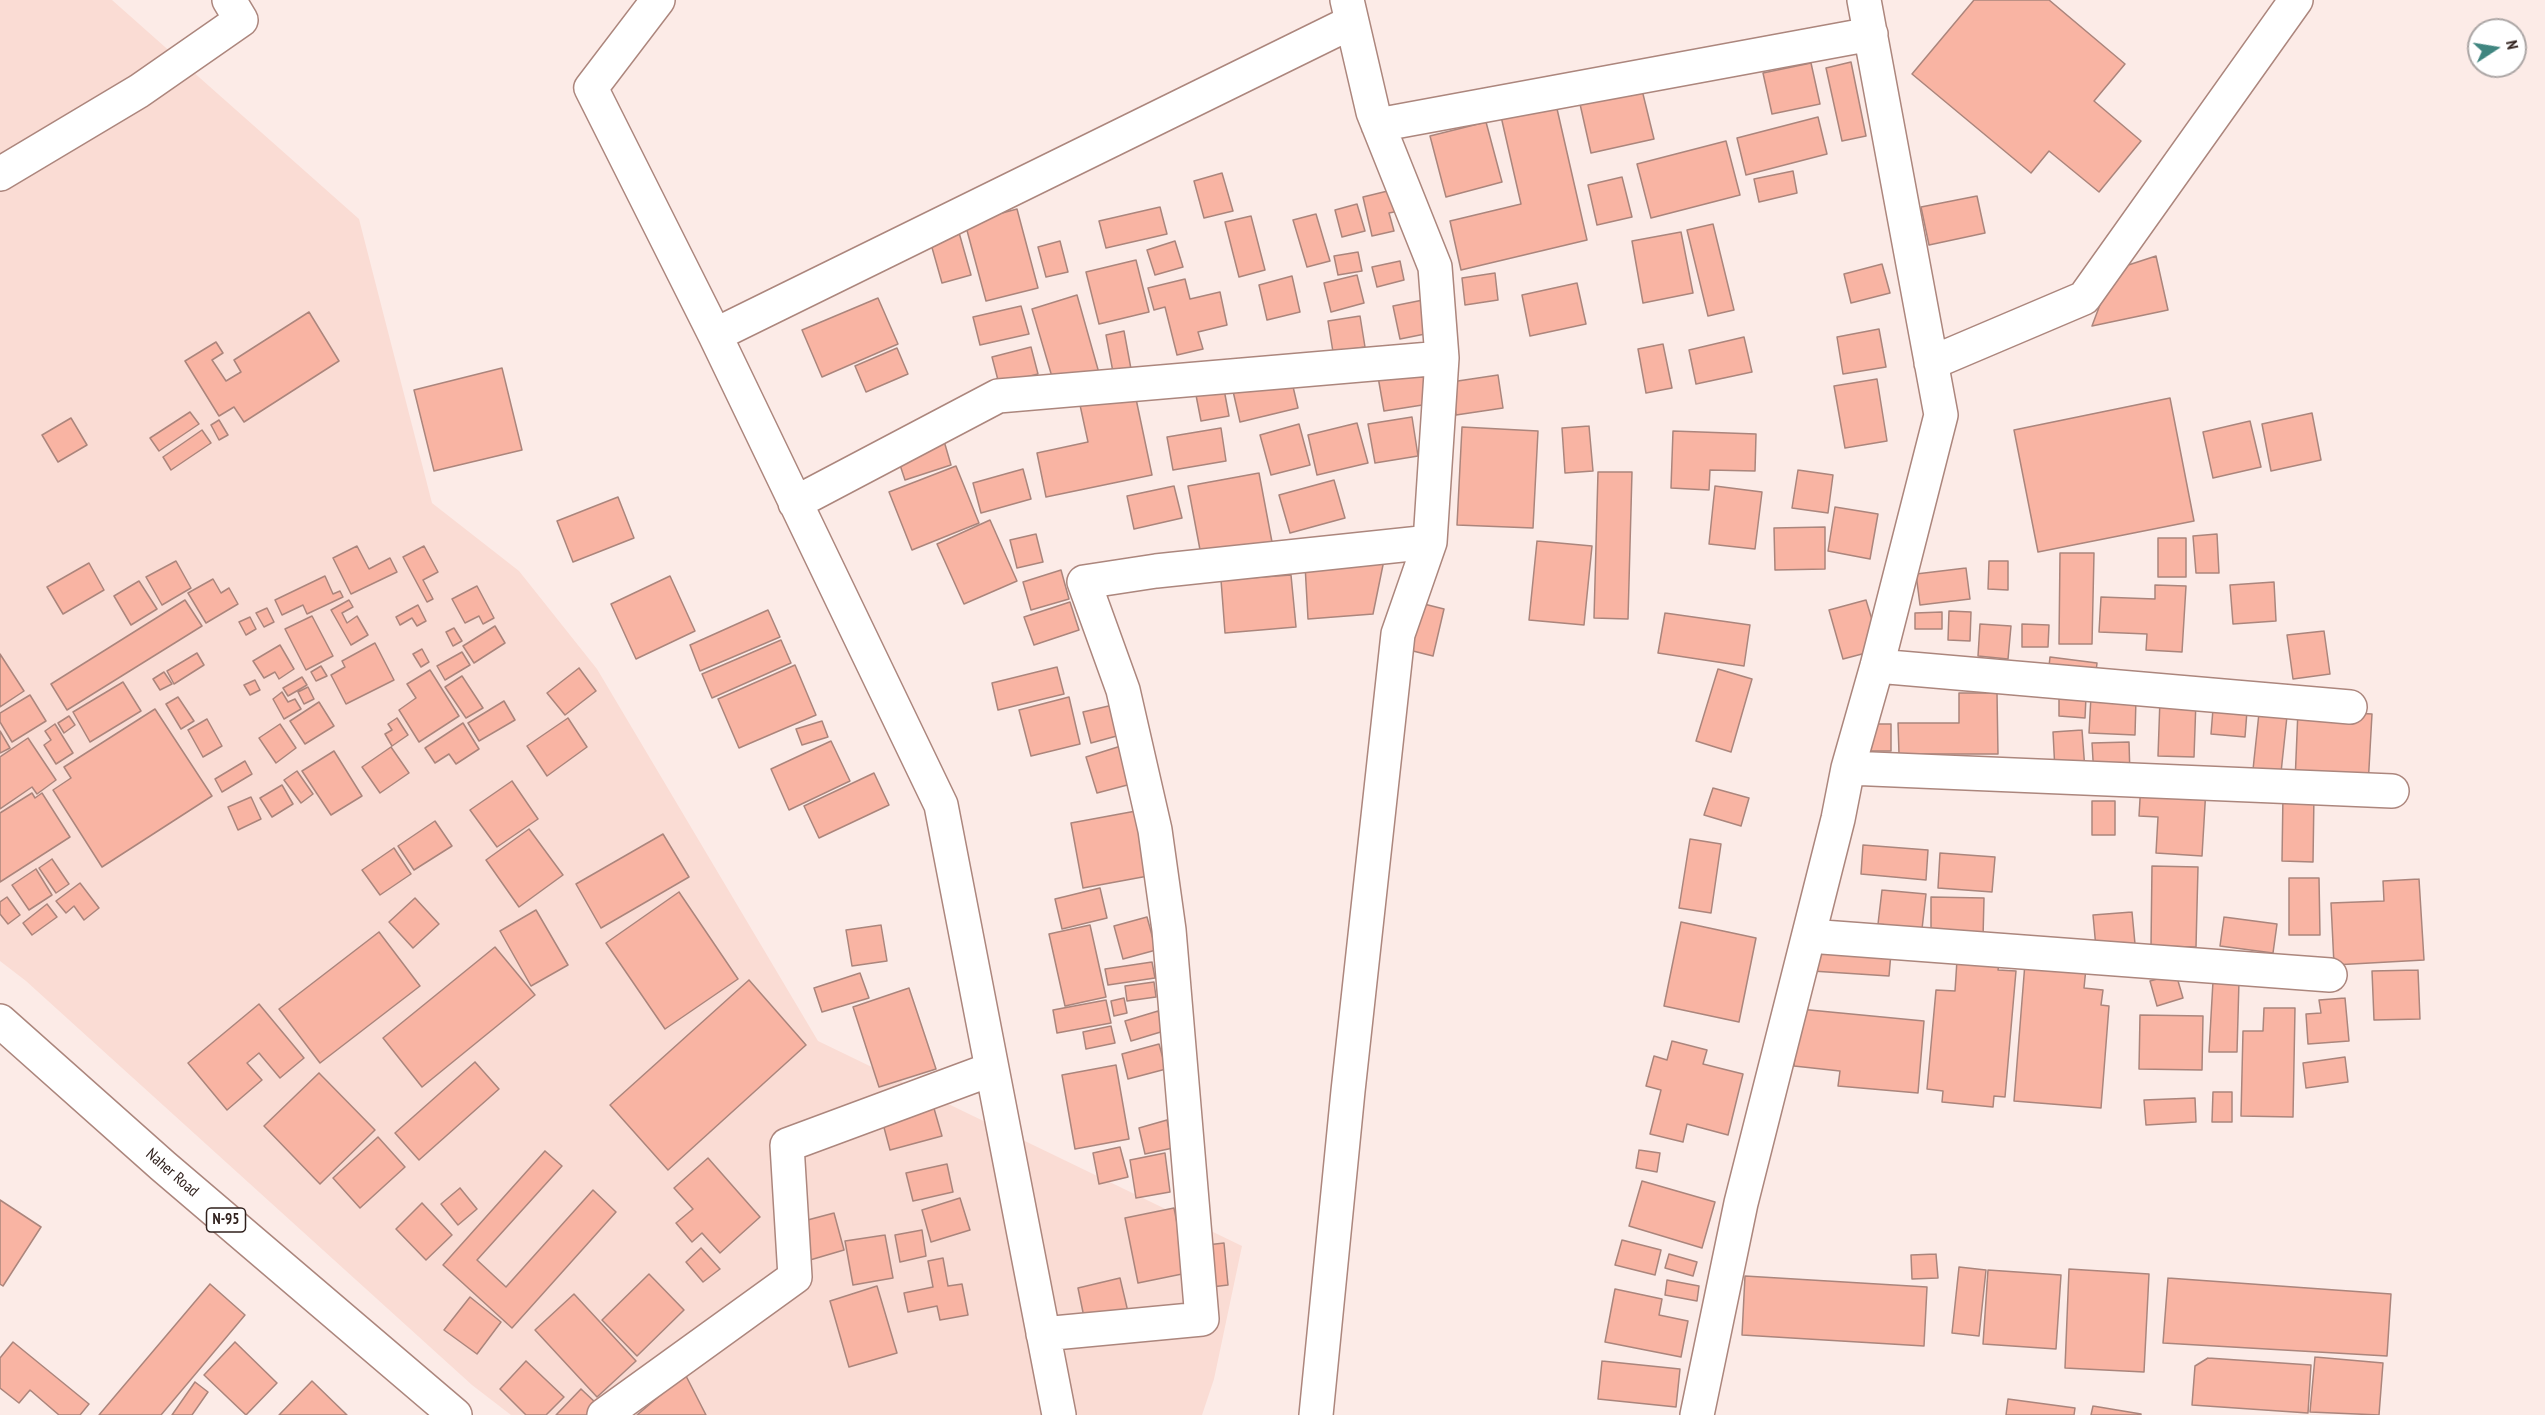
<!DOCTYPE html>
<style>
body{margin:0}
#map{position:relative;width:2545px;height:1415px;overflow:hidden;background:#fcebe7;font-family:"PT Sans Narrow",sans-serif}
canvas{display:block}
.north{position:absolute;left:2467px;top:18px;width:60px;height:60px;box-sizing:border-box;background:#fff;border:2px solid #aca6a5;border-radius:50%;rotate:78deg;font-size:16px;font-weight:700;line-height:24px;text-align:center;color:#30211d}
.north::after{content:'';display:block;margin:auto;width:21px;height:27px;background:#408680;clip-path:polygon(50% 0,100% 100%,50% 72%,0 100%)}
</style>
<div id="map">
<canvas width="2545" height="1415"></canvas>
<div class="north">N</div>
</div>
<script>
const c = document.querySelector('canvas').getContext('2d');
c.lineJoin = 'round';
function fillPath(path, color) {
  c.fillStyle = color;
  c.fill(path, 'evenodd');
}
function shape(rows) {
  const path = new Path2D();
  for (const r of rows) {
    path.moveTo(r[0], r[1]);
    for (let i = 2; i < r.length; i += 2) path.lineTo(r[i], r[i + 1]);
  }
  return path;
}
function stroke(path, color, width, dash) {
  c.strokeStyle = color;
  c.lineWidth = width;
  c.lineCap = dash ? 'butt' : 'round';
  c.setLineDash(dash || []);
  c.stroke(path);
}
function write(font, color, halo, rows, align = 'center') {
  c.font = font + ' "PT Sans Narrow",sans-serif';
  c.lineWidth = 6;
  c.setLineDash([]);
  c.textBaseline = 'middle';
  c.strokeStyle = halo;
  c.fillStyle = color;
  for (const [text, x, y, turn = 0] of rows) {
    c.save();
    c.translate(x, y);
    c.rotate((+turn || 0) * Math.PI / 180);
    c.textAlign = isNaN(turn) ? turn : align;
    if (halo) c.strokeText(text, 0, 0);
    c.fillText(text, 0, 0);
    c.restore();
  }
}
const built = shape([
 [0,0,112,0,359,219,432,503,519,571,597,669,818,1041,1242,1246,1214,1379,1202,1415,511,1415,472,1385,26,981,0,961]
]);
const building = shape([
 [1974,0,2049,0,2125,64,2094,101,2141,141,2099,192,2049,151,2031,173,1912,74,1974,0],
 [1851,62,1866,136,1842,141,1826,68,1851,62],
 [1811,63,1820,104,1772,114,1763,73,1811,63],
 [1642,90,1654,139,1591,153,1580,104,1642,90],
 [1555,100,1587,240,1461,270,1450,221,1521,204,1500,112,1555,100],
 [1818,117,1827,154,1746,175,1737,138,1818,117],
 [1486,122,1502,182,1446,197,1430,136,1486,122],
 [1726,141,1740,195,1651,218,1637,164,1726,141],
 [1793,171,1797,193,1759,202,1754,179,1793,171],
 [1222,173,1233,211,1204,218,1194,181,1222,173],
 [1622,177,1632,217,1597,225,1588,185,1622,177],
 [1400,188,1404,210,1389,213,1394,231,1372,236,1363,197,1400,188],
 [1977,196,1985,233,1929,245,1921,207,1977,196],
 [1357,204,1365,231,1342,237,1335,210,1357,204],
 [1160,207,1167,234,1106,248,1099,221,1160,207],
 [1017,209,1038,288,986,301,965,223,1017,209],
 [1316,214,1330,261,1307,267,1293,220,1316,214],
 [1251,216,1265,270,1239,277,1225,222,1251,216],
 [1713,224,1734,310,1708,316,1687,230,1713,224],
 [958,229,971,275,942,283,929,237,958,229],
 [1681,232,1693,293,1643,303,1632,241,1681,232],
 [1060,241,1068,272,1046,277,1038,247,1060,241],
 [1175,241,1183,267,1155,275,1147,250,1175,241],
 [1358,252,1362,271,1338,275,1334,256,1358,252],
 [2156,256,2168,310,2092,326,2113,270,2156,256],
 [1136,260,1149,312,1099,324,1086,272,1136,260],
 [1400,261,1404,280,1377,287,1372,267,1400,261],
 [1882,264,1890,293,1851,303,1844,274,1882,264],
 [1495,273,1498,300,1465,305,1462,278,1495,273],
 [1357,275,1364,303,1331,312,1324,283,1357,275],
 [1292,276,1300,312,1267,320,1259,285,1292,276],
 [1185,279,1190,299,1220,292,1227,325,1198,332,1203,349,1177,355,1165,307,1154,310,1148,288,1185,279],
 [1577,283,1586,324,1530,336,1522,295,1577,283],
 [1077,295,1099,373,1055,387,1032,309,1077,295],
 [878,298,898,344,822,377,802,330,878,298],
 [1423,300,1430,333,1400,339,1393,306,1423,300],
 [1021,306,1029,334,980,345,973,317,1021,306],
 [309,312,339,361,244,422,234,407,219,416,185,361,216,342,223,353,212,360,226,381,241,372,234,360,309,312],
 [1360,316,1365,347,1333,352,1328,321,1360,316],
 [1879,329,1886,367,1843,374,1837,337,1879,329],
 [1124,331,1131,369,1113,372,1106,335,1124,331],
 [1744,337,1752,372,1696,384,1689,350,1744,337],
 [1663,344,1672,388,1646,393,1638,349,1663,344],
 [1031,347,1038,374,999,384,992,357,1031,347],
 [897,348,908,374,866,392,855,366,897,348],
 [1423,363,1429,404,1384,411,1377,371,1423,363],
 [502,368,522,450,434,471,414,390,502,368],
 [1498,375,1503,408,1456,415,1451,382,1498,375],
 [1291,378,1298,408,1240,422,1233,391,1291,378],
 [1877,379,1887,441,1845,448,1834,386,1877,379],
 [1223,384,1229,416,1201,421,1195,390,1223,384],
 [1135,394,1152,475,1046,497,1037,453,1088,442,1080,405,1135,394],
 [2170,398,2194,521,2038,552,2014,430,2170,398],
 [190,412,199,424,159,451,150,438,190,412],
 [2312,413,2321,460,2271,471,2262,424,2312,413],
 [1412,417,1418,456,1375,463,1368,424,1412,417],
 [71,418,87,445,58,462,42,435,71,418],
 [219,420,228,435,219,440,211,425,219,420],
 [2250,421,2261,467,2213,478,2203,432,2250,421],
 [1357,423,1368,463,1317,475,1308,435,1357,423],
 [1299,424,1310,465,1271,475,1260,435,1299,424],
 [1589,426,1593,471,1565,473,1562,428,1589,426],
 [1462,427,1538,431,1533,528,1457,525,1462,427],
 [1221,428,1226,461,1173,470,1167,437,1221,428],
 [202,430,211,443,171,470,163,457,202,430],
 [1673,431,1756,434,1755,471,1710,470,1709,490,1671,488,1673,431],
 [944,441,951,465,905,480,897,456,944,441],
 [956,466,979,523,912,550,889,492,956,466],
 [1023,469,1031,499,981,513,973,483,1023,469],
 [1798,470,1833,475,1828,513,1792,508,1798,470],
 [1598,472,1632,472,1628,619,1594,618,1598,472],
 [1259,473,1272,542,1201,555,1188,486,1259,473],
 [1334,480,1345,518,1290,533,1279,495,1334,480],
 [1174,486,1182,518,1134,529,1127,496,1174,486],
 [1715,486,1762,492,1755,549,1709,544,1715,486],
 [618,497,634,538,573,562,557,521,618,497],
 [1835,507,1878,514,1870,559,1828,551,1835,507],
 [990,520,1017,581,964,604,937,544,990,520],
 [1825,527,1825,569,1775,570,1774,528,1825,527],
 [1036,534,1043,562,1017,568,1010,540,1036,534],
 [2217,534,2219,573,2196,573,2193,536,2217,534],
 [2158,538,2186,538,2186,577,2158,577,2158,538],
 [1537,541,1592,546,1584,625,1529,620,1537,541],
 [357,546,369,569,390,558,397,572,351,594,333,558,357,546],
 [424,546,438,572,423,580,433,599,427,602,403,557,424,546],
 [2060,553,2094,553,2092,644,2059,644,2060,553],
 [1384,560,1373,614,1308,619,1305,565,1384,560],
 [176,561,191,588,162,605,146,577,176,561],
 [1989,561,2008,561,2008,590,1988,589,1989,561],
 [89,563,104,590,63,614,47,587,89,563],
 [1966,568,1970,599,1920,605,1916,574,1966,568],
 [1061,570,1069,599,1031,610,1023,582,1061,570],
 [1291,575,1296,627,1225,633,1221,580,1291,575],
 [325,576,333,594,340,591,343,597,307,614,303,605,282,615,275,600,325,576],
 [670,576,695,631,636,659,611,604,670,576],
 [213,579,221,593,229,588,238,604,206,623,188,593,213,579],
 [139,581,157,609,131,625,114,596,139,581],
 [2274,582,2276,621,2233,624,2230,585,2274,582],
 [2155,585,2186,586,2182,652,2146,650,2147,634,2099,632,2101,597,2155,599,2155,585],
 [477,586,494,618,483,624,479,616,465,623,452,599,477,586],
 [185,600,202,626,67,710,51,684,185,600],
 [349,600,353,607,342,613,347,623,357,616,368,635,351,645,331,610,349,600],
 [1866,600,1881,649,1843,659,1829,610,1866,600],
 [1070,602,1079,630,1034,645,1024,617,1070,602],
 [1420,603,1444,609,1433,656,1409,650,1420,603],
 [418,605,426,621,417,626,412,618,400,625,396,617,418,605],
 [267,608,274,622,264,627,256,613,267,608],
 [768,610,780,637,700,671,690,645,768,610],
 [1949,611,1971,612,1970,641,1948,640,1949,611],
 [1942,612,1942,629,1915,629,1915,613,1942,612],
 [1665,613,1750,625,1744,666,1658,653,1665,613],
 [312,616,333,656,306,670,285,629,312,616],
 [250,617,256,629,246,635,239,622,250,617],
 [1980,624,2011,626,2008,659,1978,656,1980,624],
 [2022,624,2049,625,2048,647,2022,647,2022,624],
 [495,626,505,643,474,663,463,646,495,626],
 [454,628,462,641,453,646,446,632,454,628],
 [2324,631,2330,674,2293,679,2287,635,2324,631],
 [781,640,791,663,712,698,702,674,781,640],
 [375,643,394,680,346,704,331,675,345,667,342,661,375,643],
 [280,645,294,669,279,679,275,672,264,678,253,661,280,645],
 [422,649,429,662,421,667,413,654,422,649],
 [462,652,470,665,445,680,437,666,462,652],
 [197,653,204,665,174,684,167,671,197,653],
 [0,654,24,691,0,707,0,654],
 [2050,657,2097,663,2095,681,2048,675,2050,657],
 [795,665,816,715,739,748,718,699,795,665],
 [321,666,327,676,316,681,311,672,321,666],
 [1057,667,1064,694,998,710,992,683,1057,667],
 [579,668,596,691,565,715,547,693,579,668],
 [1718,669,1752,679,1731,752,1696,741,1718,669],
 [430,670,459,716,419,742,399,710,416,698,407,684,430,670],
 [164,672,172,684,160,690,153,679,164,672],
 [462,676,483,708,466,718,445,687,462,676],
 [302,677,307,685,288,696,283,688,302,677],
 [255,680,260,690,250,695,244,685,255,680],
 [123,682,141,711,90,742,73,712,123,682],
 [308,687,314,699,304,704,298,692,308,687],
 [282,692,288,702,295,699,301,709,284,719,273,699,282,692],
 [1959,693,1997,693,1998,754,1899,754,1898,723,1959,723,1959,693],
 [30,695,46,721,12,742,0,722,0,713,30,695],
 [2059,695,2086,697,2085,718,2059,716,2059,695],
 [2091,696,2136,698,2135,735,2089,733,2091,696],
 [178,697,194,721,181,729,166,704,178,697],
 [1069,697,1080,744,1031,756,1019,710,1069,697],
 [2160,699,2196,700,2194,757,2158,756,2160,699],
 [504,701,515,720,479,741,468,723,504,701],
 [319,702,334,726,305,744,290,721,319,702],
 [1117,704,1124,734,1091,743,1083,712,1117,704],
 [155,709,212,796,102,867,53,790,71,778,64,767,155,709],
 [2213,709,2247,711,2245,737,2211,734,2213,709],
 [2298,710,2372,714,2368,786,2295,782,2298,710],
 [2259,713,2287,716,2280,782,2252,779,2259,713],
 [69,716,75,725,64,733,58,723,69,716],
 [397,718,408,735,392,746,385,734,392,730,388,724,397,718],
 [568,718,587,747,547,776,527,746,568,718],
 [207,719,222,746,203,757,188,730,207,719],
 [822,721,828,737,802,745,796,729,822,721],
 [463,723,479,749,456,764,449,754,435,763,425,748,463,723],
 [55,724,73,753,56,764,44,745,51,740,45,731,55,724],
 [280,724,296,748,276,763,259,738,280,724],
 [1868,724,1891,724,1891,751,1868,751,1868,724],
 [2082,730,2085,770,2055,771,2053,732,2082,730],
 [0,731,10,748,0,753,0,731],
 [28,738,56,780,37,794,32,787,0,809,0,757,28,738],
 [831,741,850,781,789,810,771,769,831,741],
 [2129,742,2130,776,2094,777,2092,743,2129,742],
 [1124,745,1135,783,1097,793,1086,757,1124,745],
 [391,747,409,773,380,793,362,767,391,747],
 [334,751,362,796,331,815,302,771,334,751],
 [245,761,252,774,222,792,215,779,245,761],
 [297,771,313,794,301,803,284,780,297,771],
 [874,773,889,805,819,838,804,806,874,773],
 [512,781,538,819,497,847,470,810,512,781],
 [2141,783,2206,788,2202,856,2156,853,2158,817,2139,816,2141,783],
 [282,785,293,804,272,817,260,798,282,785],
 [1713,788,1749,798,1741,826,1704,815,1713,788],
 [32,793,35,798,42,793,70,837,0,882,0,813,32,793],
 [2283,793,2314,793,2313,862,2282,861,2283,793],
 [251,797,261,819,238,830,228,807,251,797],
 [2092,801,2115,801,2115,835,2092,835,2092,801],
 [1136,811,1148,876,1083,888,1071,823,1136,811],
 [435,821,452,846,414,870,398,846,435,821],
 [529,829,563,875,519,907,486,860,529,829],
 [663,834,689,877,601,928,576,884,663,834],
 [1690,839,1721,844,1711,913,1679,908,1690,839],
 [1863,845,1928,850,1926,880,1861,874,1863,845],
 [394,848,411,874,380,895,362,870,394,848],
 [1940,853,1995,857,1992,892,1938,888,1940,853],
 [52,859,69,884,56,893,39,868,52,859],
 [2152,866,2198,867,2196,947,2151,946,2152,866],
 [36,869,52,895,29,910,12,885,36,869],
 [2289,878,2319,878,2320,935,2289,935,2289,878],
 [2419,879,2424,960,2334,965,2331,903,2384,901,2383,881,2419,879],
 [80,883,99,908,84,920,74,906,66,913,56,901,80,883],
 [1100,888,1107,918,1062,929,1055,899,1100,888],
 [1882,890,1926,894,1922,929,1878,924,1882,890],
 [679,892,738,979,665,1029,606,943,679,892],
 [7,897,20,915,8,924,0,914,0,902,7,897],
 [1931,897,1984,898,1983,938,1931,937,1931,897],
 [415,898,439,924,413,948,389,922,415,898],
 [47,904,57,917,32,935,23,923,47,904],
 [536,910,568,965,531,986,500,931,536,910],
 [2132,912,2135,944,2096,948,2093,915,2132,912],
 [1147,917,1156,950,1123,959,1114,926,1147,917],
 [2224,917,2277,924,2273,953,2220,946,2224,917],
 [1681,922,1756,938,1739,1022,1664,1006,1681,922],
 [881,925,887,961,852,966,846,930,881,925],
 [1090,925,1106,997,1065,1006,1049,934,1090,925],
 [379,932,420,986,320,1063,279,1009,379,932],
 [495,947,535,995,422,1087,383,1038,495,947],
 [1814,948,1891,953,1889,976,1812,971,1814,948],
 [1957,960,1999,964,1998,970,2016,971,2005,1097,1994,1096,1993,1107,1942,1102,1943,1091,1927,1089,1936,990,1955,991,1957,960],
 [1152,962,1155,978,1108,985,1105,969,1152,962],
 [2025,963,2086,968,2084,988,2103,990,2101,1005,2109,1006,2101,1108,2014,1101,2025,963],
 [2418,970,2420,1019,2374,1020,2372,971,2418,970],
 [860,973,869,998,822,1012,814,988,860,973],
 [2176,974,2183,998,2157,1006,2150,981,2176,974],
 [749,980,806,1045,668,1170,610,1105,749,980],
 [2213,981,2239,981,2237,1052,2209,1052,2213,981],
 [1154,982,1156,997,1127,1001,1125,986,1154,982],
 [909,988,936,1069,879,1087,853,1007,909,988],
 [1124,998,1127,1013,1114,1016,1111,1001,1124,998],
 [2345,998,2349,1041,2308,1044,2306,1014,2321,1013,2319,1000,2345,998],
 [1106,1000,1111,1023,1057,1033,1053,1010,1106,1000],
 [259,1004,304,1058,280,1078,259,1053,247,1063,262,1080,227,1110,188,1063,259,1004],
 [2264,1008,2295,1008,2293,1117,2241,1116,2243,1031,2263,1031,2264,1008],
 [1799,1009,1924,1021,1918,1093,1838,1086,1840,1071,1794,1066,1799,1009],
 [1158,1011,1164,1031,1131,1041,1125,1021,1158,1011],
 [2140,1015,2203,1016,2202,1070,2139,1069,2140,1015],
 [1111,1026,1115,1043,1086,1049,1083,1032,1111,1026],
 [1672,1041,1707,1050,1703,1064,1743,1074,1728,1135,1687,1124,1683,1142,1650,1134,1661,1090,1646,1086,1654,1056,1667,1060,1672,1041],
 [1159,1044,1166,1069,1128,1079,1122,1054,1159,1044],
 [2345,1057,2348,1082,2306,1088,2303,1063,2345,1057],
 [475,1062,499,1089,419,1160,395,1133,475,1062],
 [1116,1065,1129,1139,1075,1149,1062,1075,1116,1065],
 [319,1073,375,1130,320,1184,264,1126,319,1073],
 [2213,1092,2232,1092,2232,1122,2212,1122,2213,1092],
 [2195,1098,2196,1122,2146,1125,2144,1100,2195,1098],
 [933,1105,942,1136,890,1150,882,1120,933,1105],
 [1167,1120,1173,1148,1145,1154,1139,1128,1167,1120],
 [378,1137,405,1167,360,1208,333,1178,378,1137],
 [1120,1147,1128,1177,1099,1184,1093,1153,1120,1147],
 [1639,1150,1660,1153,1657,1172,1636,1168,1639,1150],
 [545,1151,562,1166,477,1260,506,1287,593,1190,616,1212,512,1328,443,1265,545,1151],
 [1165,1153,1170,1192,1136,1198,1130,1160,1165,1153],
 [708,1158,760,1217,720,1253,702,1233,692,1242,676,1223,693,1209,674,1188,708,1158],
 [947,1164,953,1192,913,1201,906,1173,947,1164],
 [1642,1181,1715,1202,1702,1248,1629,1226,1642,1181],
 [460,1188,477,1209,458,1225,441,1204,460,1188],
 [960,1198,970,1230,931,1242,922,1210,960,1198],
 [0,1200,41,1227,3,1286,0,1284,0,1200],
 [422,1203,452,1235,426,1260,396,1229,422,1203],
 [1174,1208,1187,1273,1138,1283,1125,1218,1174,1208],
 [834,1213,844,1250,810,1260,800,1222,834,1213],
 [922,1230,926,1256,900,1262,895,1235,922,1230],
 [885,1235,893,1278,853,1285,845,1241,885,1235],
 [1622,1240,1661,1250,1655,1275,1615,1265,1622,1240],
 [1224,1243,1228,1285,1203,1288,1198,1246,1224,1243],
 [701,1248,720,1269,703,1282,686,1262,701,1248],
 [1669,1254,1697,1262,1693,1276,1665,1268,1669,1254],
 [1936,1254,1938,1278,1912,1279,1911,1255,1936,1254],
 [943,1258,948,1286,962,1284,968,1315,940,1320,937,1306,908,1312,904,1293,933,1287,928,1261,943,1258],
 [1959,1267,1986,1270,1979,1336,1952,1333,1959,1267],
 [2069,1269,2149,1274,2144,1372,2065,1368,2069,1269],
 [1988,1270,2061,1275,2056,1349,1983,1344,1988,1270],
 [649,1274,684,1310,637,1356,602,1320,649,1274],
 [1745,1276,1927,1287,1924,1346,1742,1335,1745,1276],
 [1120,1278,1128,1312,1085,1322,1078,1288,1120,1278],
 [2168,1278,2391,1294,2387,1356,2163,1343,2168,1278],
 [1667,1280,1699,1286,1697,1301,1665,1295,1667,1280],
 [210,1284,245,1315,161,1415,99,1415,210,1284],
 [877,1286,897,1353,849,1367,830,1301,877,1286],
 [1615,1289,1662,1299,1659,1315,1688,1321,1681,1357,1605,1342,1615,1289],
 [574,1294,636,1361,597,1397,535,1330,574,1294],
 [470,1297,501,1322,477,1354,444,1330,470,1297],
 [13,1342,89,1404,80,1415,59,1415,30,1390,19,1403,0,1388,0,1358,13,1342],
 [235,1342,277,1383,246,1415,204,1375,235,1342],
 [2315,1357,2383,1363,2379,1415,2310,1412,2315,1357],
 [2208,1358,2311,1365,2308,1413,2192,1405,2195,1366,2208,1358],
 [526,1361,564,1397,546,1415,526,1415,500,1389,526,1361],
 [1602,1361,1680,1369,1676,1407,1598,1399,1602,1361],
 [685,1374,706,1415,637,1415,685,1374],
 [312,1381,347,1415,279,1415,312,1381],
 [195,1382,208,1392,192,1415,172,1415,195,1382],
 [581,1389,597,1404,586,1415,556,1415,581,1389],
 [2008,1399,2075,1408,2074,1415,2006,1415,2008,1399],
 [2093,1406,2141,1414,2141,1415,2091,1415,2093,1406]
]);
const street = shape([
 [658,0,591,88,715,335,941,805,1059,1415],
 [1378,125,1871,34],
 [0,174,139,91,241,20,229,0],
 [715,335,1352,22],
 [1931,363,2084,298,2296,0],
 [795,503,998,396,1442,358],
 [1877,666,2350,707],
 [1848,768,2392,791],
 [1809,936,2330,975],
 [1043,1334,1202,1319,1169,930,1155,830,1123,690,1084,582,1156,571,1430,542],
 [604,1415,795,1277,787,1145,992,1069],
 [1316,1415,1348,1091,1398,634,1430,542,1442,358,1435,267,1373,112,1347,0],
 [1697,1415,1741,1203,1838,819,1848,768,1877,666,1941,415,1864,0]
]);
const primary = shape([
 [0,1021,163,1166,455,1415]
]);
const shields = [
 [226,1220,39]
];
const shieldNames = [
 ["N-95",226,1220]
];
const streetNames = [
 ["Naher Road",172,1173,41]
];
fillPath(built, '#fadcd4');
fillPath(building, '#f9b4a3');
stroke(building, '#ab857c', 1.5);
stroke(street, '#ac867d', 36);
stroke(primary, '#ac867d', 36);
stroke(street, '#fff', 33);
stroke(primary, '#fff', 33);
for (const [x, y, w] of shields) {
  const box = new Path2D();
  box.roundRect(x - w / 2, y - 12, w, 24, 4.5);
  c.fillStyle = '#fff';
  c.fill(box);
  stroke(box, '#30211d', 1.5);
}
write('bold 15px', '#30211d', null, shieldNames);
write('16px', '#30211d', '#fff', streetNames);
</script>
